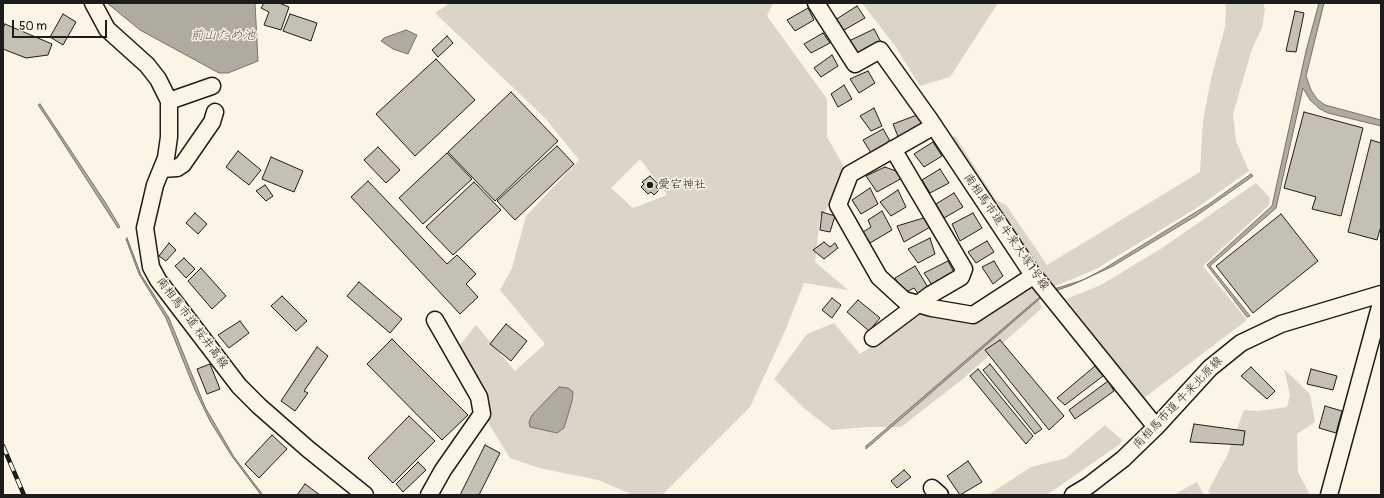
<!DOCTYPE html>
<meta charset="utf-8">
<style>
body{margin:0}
#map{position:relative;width:1384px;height:498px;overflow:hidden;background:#fcf5e5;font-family:Pangolin,sans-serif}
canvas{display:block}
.frame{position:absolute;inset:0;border:4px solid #1c1c1c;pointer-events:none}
.scale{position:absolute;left:12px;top:20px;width:95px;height:18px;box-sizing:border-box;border:2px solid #1c1c1c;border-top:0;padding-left:5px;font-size:12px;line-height:14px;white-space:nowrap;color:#1c1c1c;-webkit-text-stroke:3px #fcf5e5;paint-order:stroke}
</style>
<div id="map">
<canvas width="1384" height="498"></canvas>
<div class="frame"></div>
<div class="scale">50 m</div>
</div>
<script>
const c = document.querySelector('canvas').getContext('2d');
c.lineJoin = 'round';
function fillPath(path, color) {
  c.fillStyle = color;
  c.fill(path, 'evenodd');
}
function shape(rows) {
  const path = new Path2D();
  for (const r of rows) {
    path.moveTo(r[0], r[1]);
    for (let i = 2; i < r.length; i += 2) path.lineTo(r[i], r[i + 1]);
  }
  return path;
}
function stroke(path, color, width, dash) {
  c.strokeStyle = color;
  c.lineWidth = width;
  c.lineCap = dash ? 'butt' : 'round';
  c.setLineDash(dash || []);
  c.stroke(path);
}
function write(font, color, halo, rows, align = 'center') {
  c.font = font + ' Pangolin,"Klee One",sans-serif';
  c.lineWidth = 3;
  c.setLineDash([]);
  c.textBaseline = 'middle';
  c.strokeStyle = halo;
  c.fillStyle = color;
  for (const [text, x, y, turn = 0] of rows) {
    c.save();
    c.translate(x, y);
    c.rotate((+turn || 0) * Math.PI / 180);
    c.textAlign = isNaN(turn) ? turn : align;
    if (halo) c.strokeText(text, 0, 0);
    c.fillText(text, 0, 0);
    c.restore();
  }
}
const green = shape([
 [450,3,773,3,767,16,827,99,827,137,847,172,838,194,820,217,815,262,848,290,804,283,785,331,750,407,662,495,633,495,598,480,539,468,510,458,489,424,482,392,459,346,476,325,515,371,545,344,500,290,512,268,526,216,579,160,546,119,435,13],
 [640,159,667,195,633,208,611,188],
 [862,3,998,3,950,77,920,86,895,46],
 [1225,3,1263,3,1265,10,1262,28,1252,49,1233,114,1236,141,1249,171,1195,209,1096,269,1051,288,959,152,958,146,953,137,955,136,996,200,1006,205,1047,265,1200,172,1203,121,1211,79,1225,27,1226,12],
 [1256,183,1270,198,1269,205,1203,266,1247,320,1144,398,1066,299,1101,285,1162,248],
 [1034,287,1042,308,964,378,901,427,867,427,832,430,804,408,774,379,807,334,834,323,860,354,910,320,920,315,981,321],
 [1284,369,1310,394,1315,422,1297,434,1298,472,1310,495,1211,495,1208,491,1227,456,1244,410,1258,411,1287,407,1290,395],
 [1105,425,1122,440,1120,444,1051,492,1045,495,988,495,1031,467,1066,458],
 [1197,482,1204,495,1173,495]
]);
const water = shape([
 [107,3,255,3,258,61,228,73,219,73,140,30,107,3],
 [1319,3,1324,3,1306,76,1311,90,1317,99,1325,105,1381,120,1381,126,1328,113,1320,109,1310,100,1303,88,1276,208,1210,266,1250,316,1247,317,1207,265,1272,206,1306,51,1319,3],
 [406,30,417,35,408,54,393,49,381,41,384,38,406,30],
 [40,104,105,202,120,227,118,228,49,121,38,105,40,104],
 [1251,174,1253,176,1196,216,1113,266,1072,285,1055,291,1054,289,1083,280,1102,270,1209,204,1251,174],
 [127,238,141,275,169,318,205,407,234,457,263,495,261,495,231,455,210,421,195,390,166,318,139,274,126,239,127,238],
 [1042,295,1043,296,866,449,866,446,1042,295],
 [559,387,568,388,573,392,572,401,564,428,557,433,530,427,529,422,532,415,559,387]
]);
const building = shape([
 [264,3,279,3,289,7,281,30,264,25,269,12,261,8,264,3],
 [857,6,865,18,844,30,835,20,857,6],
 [808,8,814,20,795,31,787,20,808,8],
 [1295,11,1304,13,1296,52,1286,51,1295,11],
 [63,14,76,22,63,45,50,37,63,14],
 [290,14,317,23,311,41,283,31,290,14],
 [5,24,52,44,48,55,26,58,3,49,3,28,5,24],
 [874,29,881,42,858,55,849,41,874,29],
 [823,33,830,43,811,53,804,44,823,33],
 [447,36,453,43,438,57,432,50,447,36],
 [832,55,838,66,821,77,814,68,832,55],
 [436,59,475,100,415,156,376,114,436,59],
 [868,71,875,83,859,93,850,79,868,71],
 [844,85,852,99,838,107,831,94,844,85],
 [511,92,558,141,495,201,448,152,511,92],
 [874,108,882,126,871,131,860,116,874,108],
 [1304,112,1363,128,1341,216,1312,209,1316,197,1284,188,1304,112],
 [917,115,923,126,899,139,893,124,917,115],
 [883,129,890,141,871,153,863,140,883,129],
 [1371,140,1381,143,1381,226,1377,240,1348,232,1371,140],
 [933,142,942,156,924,167,914,154,933,142],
 [557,146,574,164,515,220,497,201,557,146],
 [378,147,400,170,386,183,364,160,378,147],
 [238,151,261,170,249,185,226,167,238,151],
 [447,153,472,179,423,224,399,198,447,153],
 [271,157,303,171,294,192,262,179,271,157],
 [885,167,901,173,904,177,877,192,866,176,885,167],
 [940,169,949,183,930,193,922,180,940,169],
 [650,176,658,184,656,187,659,190,654,195,651,192,648,194,641,187,644,184,642,182,650,176],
 [368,181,447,264,457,255,476,274,466,284,478,297,460,314,351,197,368,181],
 [474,182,501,210,453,255,426,227,474,182],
 [265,185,273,196,266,201,256,191,265,185],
 [870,188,878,204,861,214,852,200,870,188],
 [898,190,906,207,891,216,880,202,898,190],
 [954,193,963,207,944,218,936,204,954,193],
 [882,211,892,230,870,243,863,232,871,227,868,220,882,211],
 [822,212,835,216,830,232,820,230,822,212],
 [195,213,207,224,198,234,186,223,195,213],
 [973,213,982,228,960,241,952,224,973,213],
 [1281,214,1318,261,1253,313,1216,266,1281,214],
 [927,217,932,226,904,242,897,226,927,217],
 [930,238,935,254,918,263,908,249,930,238],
 [987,241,994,252,976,263,968,252,987,241],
 [824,242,830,247,835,243,838,248,824,259,813,250,824,242],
 [169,243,176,250,166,261,159,256,169,243],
 [184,258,195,269,186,278,175,266,184,258],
 [948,261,955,274,932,285,924,273,948,261],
 [994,261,1003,276,993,284,982,267,994,261],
 [915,266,929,289,919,295,914,288,904,293,895,278,915,266],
 [201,268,226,296,212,309,188,281,201,268],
 [359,282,402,319,390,333,347,296,359,282],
 [282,296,307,321,296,331,271,306,282,296],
 [832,298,841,305,832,318,822,310,832,298],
 [858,300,880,318,869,331,847,312,858,300],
 [240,321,249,333,229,348,218,335,240,321],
 [506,324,527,341,511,361,490,344,506,324],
 [392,339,468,415,442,440,367,364,392,339],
 [1000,340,1064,416,1049,430,985,350,1000,340],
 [317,347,328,356,304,391,308,393,295,411,281,401,317,347],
 [210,364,220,389,207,394,197,369,210,364],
 [990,364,1042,429,1035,434,983,370,990,364],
 [1095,366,1103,376,1065,405,1057,398,1095,366],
 [1251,367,1275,391,1267,399,1241,376,1251,367],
 [978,369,1033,436,1026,444,970,376,978,369],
 [1311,369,1337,376,1333,390,1307,384,1311,369],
 [1108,381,1114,391,1075,419,1069,410,1108,381],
 [1325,406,1342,411,1336,433,1319,428,1325,406],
 [409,416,435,441,393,483,368,458,409,416],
 [1194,424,1245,431,1243,445,1190,442,1194,424],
 [272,435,287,449,259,478,245,464,272,435],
 [485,445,500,453,479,495,460,495,485,445],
 [968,461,982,482,960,495,947,476,968,461],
 [418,462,426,470,403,492,396,484,418,462],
 [904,470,911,477,897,488,891,481,904,470],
 [305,484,320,495,297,495,305,484]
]);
const minor = shape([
 [93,3,107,29,147,65,158,79,169,101,169,137,166,158,155,185,145,228,151,267,158,280,239,386,259,406,308,449,365,495],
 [816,3,855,64,880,50,930,120,1031,272,1156,427],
 [169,101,212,86],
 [934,126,850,174,838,205,879,277,904,300,932,308,973,315,1033,276],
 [162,169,177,168,183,164,212,122,215,112],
 [873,338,930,295,961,277,964,269,893,149],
 [932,488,940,495],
 [429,495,443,470,482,414,479,397,435,320],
 [1073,495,1088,486,1123,459,1156,427,1210,368,1241,343,1281,324,1381,294],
 [1329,495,1381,303]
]);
const rail = shape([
 [3,446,24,495]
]);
const markers = [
 [650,185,4,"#1c1c1c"]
];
const poiNames = [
 ["愛宕神社",658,185]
];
const streetNames = [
 ["南相馬市道 牛来大塚1号線",1006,232,55],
 ["南相馬市道 桜井高線",192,323,53],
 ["南相馬市道 牛来北原線",1178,403,-46]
];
const waterNames = [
 ["前山ため池",223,36]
];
fillPath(green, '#dbd5c8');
fillPath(water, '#b0aba1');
stroke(water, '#75726c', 1);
fillPath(building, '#c4c0b3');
stroke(building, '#1c1c1c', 1);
stroke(minor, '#1c1c1c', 19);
stroke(minor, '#fcf5e5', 16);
stroke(rail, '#1c1c1c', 4.5);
stroke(rail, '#fcf5e5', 3, [9]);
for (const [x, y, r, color] of markers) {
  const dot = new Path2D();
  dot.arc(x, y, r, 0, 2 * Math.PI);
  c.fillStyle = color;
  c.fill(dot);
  stroke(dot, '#fcf5e5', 1.5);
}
write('12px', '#1c1c1c', '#fcf5e5', poiNames, 'left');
write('12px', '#1c1c1c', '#fcf5e5', streetNames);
write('italic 13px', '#575551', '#fcf5e5', waterNames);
</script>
